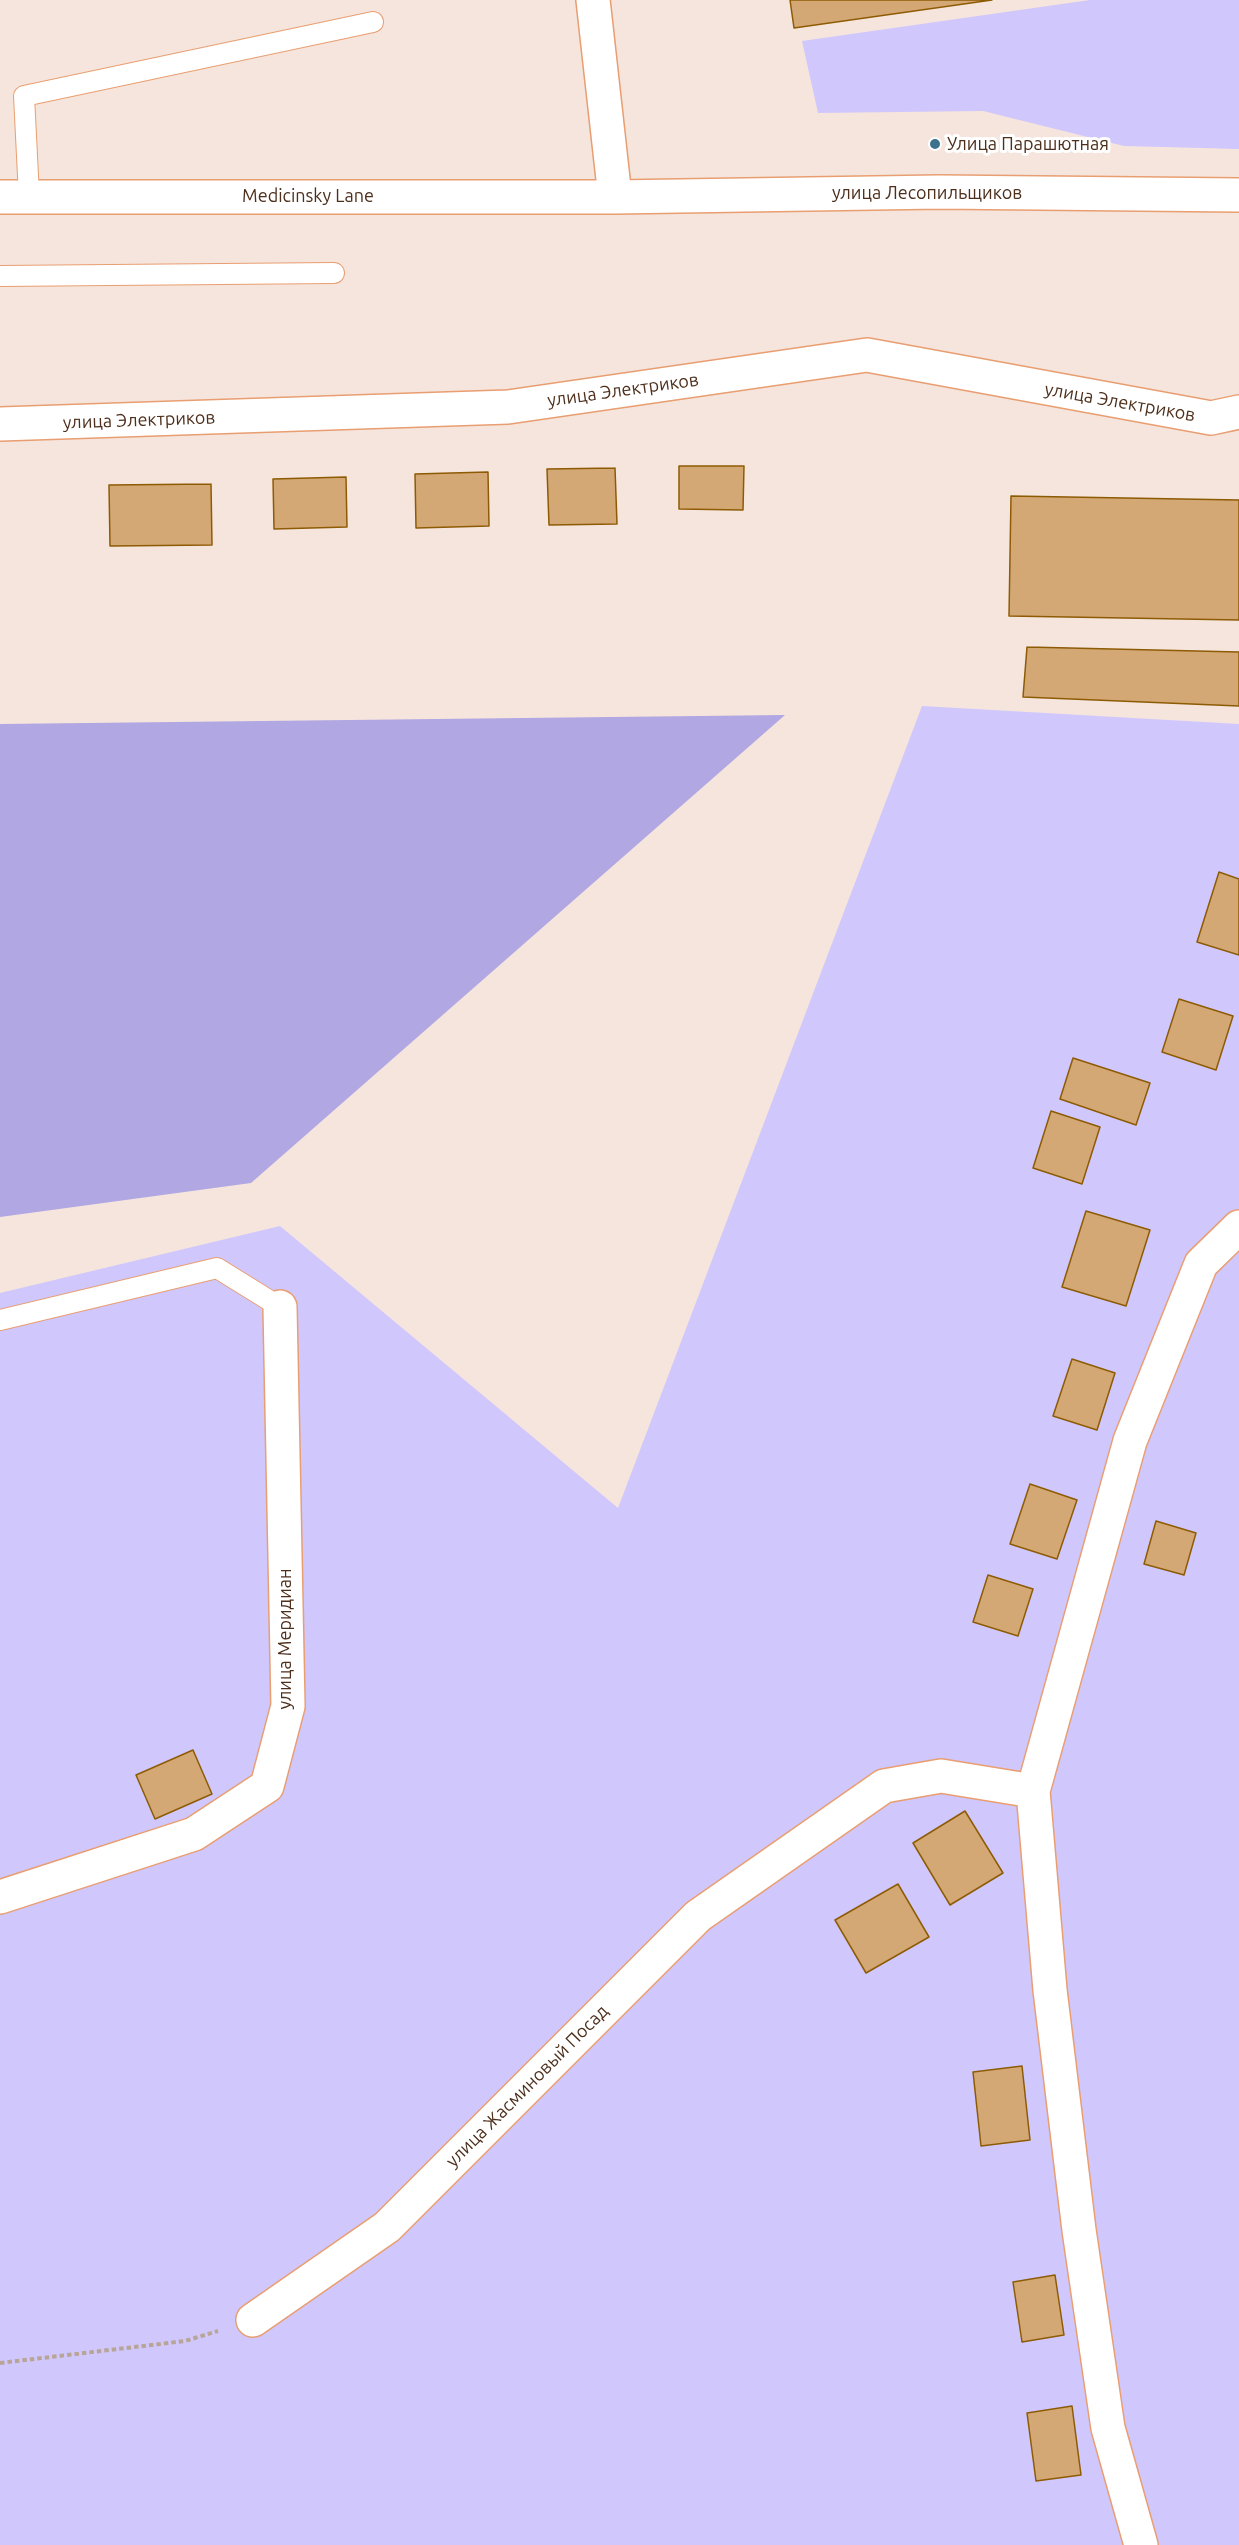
<!DOCTYPE html>
<meta charset="utf-8">
<style>
body{margin:0}
canvas{display:block;background:#f5e5dc}
</style>
<canvas width="1239" height="2545"></canvas>
<script>
const c = document.querySelector('canvas').getContext('2d');
c.lineJoin = 'round';
function fillPath(path, color) {
  c.fillStyle = color;
  c.fill(path, 'evenodd');
}
function shape(rows) {
  const path = new Path2D();
  for (const r of rows) {
    path.moveTo(r[0], r[1]);
    for (let i = 2; i < r.length; i += 2) path.lineTo(r[i], r[i + 1]);
  }
  return path;
}
function stroke(path, color, width, dash) {
  c.strokeStyle = color;
  c.lineWidth = width;
  c.lineCap = dash ? 'butt' : 'round';
  c.setLineDash(dash || []);
  c.stroke(path);
}
function write(font, color, halo, rows, align = 'center') {
  c.font = font + ' Ubuntu,sans-serif';
  c.lineWidth = 6;
  c.setLineDash([]);
  c.textBaseline = 'middle';
  c.strokeStyle = halo;
  c.fillStyle = color;
  for (const [text, x, y, turn = 0] of rows) {
    c.save();
    c.translate(x, y);
    c.rotate((+turn || 0) * Math.PI / 180);
    c.textAlign = isNaN(turn) ? turn : align;
    if (halo) c.strokeText(text, 0, 0);
    c.fillText(text, 0, 0);
    c.restore();
  }
}
const green = shape([
 [1090,0,1239,0,1239,149,1124,146,983,111,818,113,802,41],
 [922,706,1239,724,1239,2545,0,2545,0,1293,280,1226,618,1508]
]);
const forest = shape([
 [785,715,251,1183,0,1217,0,724]
]);
const building = shape([
 [790,0,992,0,794,28,790,0],
 [679,466,744,466,743,510,679,509,679,466],
 [615,468,617,524,549,525,547,469,615,468],
 [488,472,489,526,416,528,415,474,488,472],
 [346,477,347,527,274,529,273,479,346,477],
 [211,484,212,545,110,546,109,485,211,484],
 [1011,496,1239,500,1239,620,1009,616,1011,496],
 [1027,647,1239,652,1239,706,1023,697,1027,647],
 [1219,872,1239,879,1239,955,1197,942,1219,872],
 [1179,999,1233,1016,1216,1070,1162,1052,1179,999],
 [1073,1058,1150,1083,1136,1125,1060,1099,1073,1058],
 [1051,1111,1100,1127,1082,1184,1033,1168,1051,1111],
 [1086,1211,1150,1230,1126,1306,1062,1287,1086,1211],
 [1072,1359,1115,1373,1097,1430,1053,1416,1072,1359],
 [1030,1484,1077,1500,1057,1559,1010,1544,1030,1484],
 [1156,1521,1196,1533,1184,1575,1144,1564,1156,1521],
 [988,1575,1033,1589,1018,1636,973,1622,988,1575],
 [193,1750,212,1794,155,1819,136,1775,193,1750],
 [965,1811,1003,1873,950,1905,913,1843,965,1811],
 [898,1884,929,1937,866,1973,835,1920,898,1884],
 [1022,2066,1030,2140,981,2146,973,2072,1022,2066],
 [1055,2275,1064,2335,1022,2342,1013,2282,1055,2275],
 [1072,2406,1081,2475,1036,2481,1027,2413,1072,2406]
]);
const path = shape([
 [0,2363,185,2341,218,2331]
]);
const lane = shape([
 [29,196,24,96,373,22],
 [0,276,334,273],
 [0,1320,217,1268,280,1307]
]);
const street = shape([
 [593,0,615,197],
 [0,197,615,197,939,192,1239,195],
 [0,424,508,407,867,355,1211,418,1239,412],
 [0,1897,194,1834,267,1786,288,1706,280,1307],
 [253,2320,387,2227,698,1916,884,1786,941,1776,1033,1791],
 [1141,2545,1108,2428,1079,2230,1050,1990,1033,1791,1130,1441,1201,1264,1239,1227]
]);
const markers = [
 [935,144,6,"#3b738d"]
];
const poiNames = [
 ["Улица Парашютная",947,144]
];
const streetNames = [
 ["улица Лесопильщиков",927,193],
 ["Medicinsky Lane",308,196],
 ["улица Электриков",623,390,-8],
 ["улица Электриков",1120,402,10],
 ["улица Электриков",139,420,-2],
 ["улица Меридиан",285,1639,-90],
 ["улица Жасминовый Посад",527,2086,-45]
];
fillPath(green, '#d0c8fd');
fillPath(forest, '#b1a7e3');
fillPath(building, '#d4a874');
stroke(building, '#8e5b05', 1.5);
stroke(lane, '#e99e71', 22);
stroke(street, '#e99e71', 36);
stroke(path, '#b9a498', 4, [4.5, 3]);
stroke(lane, '#fff', 20);
stroke(street, '#fff', 33);
for (const [x, y, r, color] of markers) {
  const dot = new Path2D();
  dot.arc(x, y, r, 0, 2 * Math.PI);
  c.fillStyle = color;
  c.fill(dot);
  stroke(dot, '#fff', 2);
}
write('18px', '#4d2f1c', '#fff', poiNames, 'left');
write('18px', '#4d2f1c', '#fff', streetNames);
</script>
